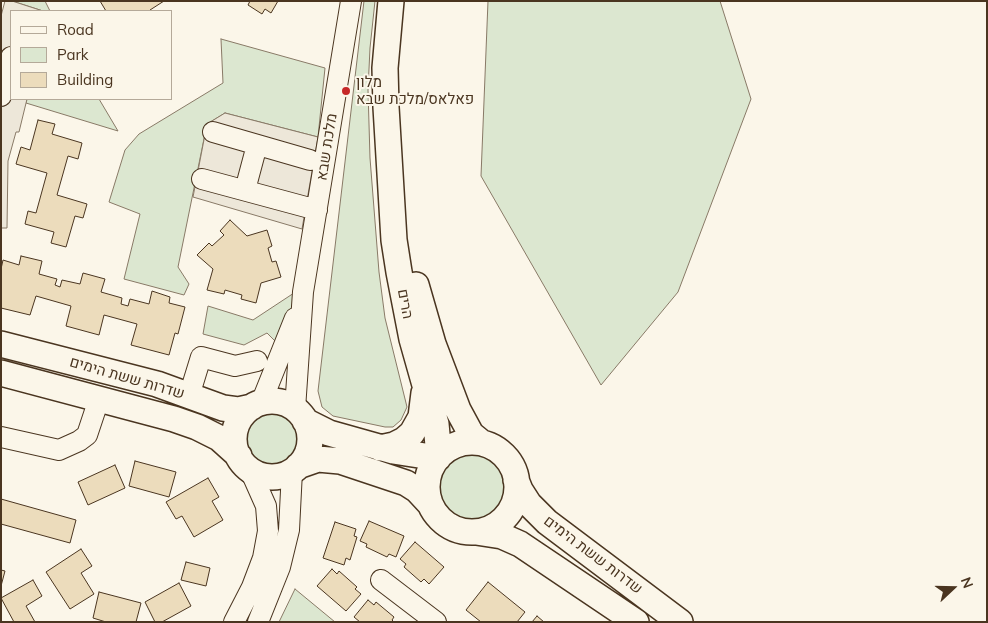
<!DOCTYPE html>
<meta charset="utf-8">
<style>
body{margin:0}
#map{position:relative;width:988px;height:623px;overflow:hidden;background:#fbf6e9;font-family:Mulish,sans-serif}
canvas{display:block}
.frame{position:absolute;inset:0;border:2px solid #4a3520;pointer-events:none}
.legend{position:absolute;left:10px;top:10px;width:162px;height:90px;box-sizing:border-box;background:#fbf6e9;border:1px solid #b4a999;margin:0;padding:6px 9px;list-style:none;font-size:15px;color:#4a3520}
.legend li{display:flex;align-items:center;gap:10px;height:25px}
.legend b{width:25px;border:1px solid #b4a999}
.north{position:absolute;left:928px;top:563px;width:50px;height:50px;-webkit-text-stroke:4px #fbf6e9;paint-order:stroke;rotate:69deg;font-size:14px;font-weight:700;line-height:20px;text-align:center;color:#4a3520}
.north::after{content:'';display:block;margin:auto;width:18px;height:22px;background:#4a3520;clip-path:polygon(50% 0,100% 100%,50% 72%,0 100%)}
</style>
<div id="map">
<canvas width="988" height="623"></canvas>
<div class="frame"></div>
<ul class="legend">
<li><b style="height:6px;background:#fbf6e9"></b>Road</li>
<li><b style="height:14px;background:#dce7d0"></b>Park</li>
<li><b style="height:14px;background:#ecdcbc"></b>Building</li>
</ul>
<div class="north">N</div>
</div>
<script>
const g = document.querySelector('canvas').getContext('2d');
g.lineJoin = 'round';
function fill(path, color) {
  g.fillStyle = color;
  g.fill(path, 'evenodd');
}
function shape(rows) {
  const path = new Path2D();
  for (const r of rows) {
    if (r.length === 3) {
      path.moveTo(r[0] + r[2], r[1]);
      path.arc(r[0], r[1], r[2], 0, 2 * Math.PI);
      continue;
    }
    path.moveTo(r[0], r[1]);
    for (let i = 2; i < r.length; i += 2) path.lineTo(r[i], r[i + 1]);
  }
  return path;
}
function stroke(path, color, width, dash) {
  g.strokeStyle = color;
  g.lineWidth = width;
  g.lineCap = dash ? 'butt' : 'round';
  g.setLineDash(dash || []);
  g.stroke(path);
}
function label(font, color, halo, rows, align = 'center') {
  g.font = font + ' Mulish,Heebo,sans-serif';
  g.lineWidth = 4;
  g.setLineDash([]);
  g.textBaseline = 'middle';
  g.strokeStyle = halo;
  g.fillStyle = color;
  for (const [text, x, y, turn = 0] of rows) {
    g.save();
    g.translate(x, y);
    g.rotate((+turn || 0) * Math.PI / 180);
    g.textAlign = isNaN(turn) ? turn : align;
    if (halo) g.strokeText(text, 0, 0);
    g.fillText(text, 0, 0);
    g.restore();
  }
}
const green = shape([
 [12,1,45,1,50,11,43,11,12,1],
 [364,1,375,1,370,48,368,90,370,158,379,272,385,318,407,407,401,420,393,427,385,427,333,416,322,407,318,391,364,1],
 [488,1,720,1,751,99,678,292,601,385,481,176,488,1],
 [221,39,325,68,318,137,225,113,207,124,178,267,189,284,184,295,124,279,140,214,109,202,125,150,139,134,223,83,221,39],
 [27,99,99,99,118,131,26,103,27,99],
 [294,293,292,312,277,343,267,333,244,345,203,334,208,306,253,320,294,293],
 [272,439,32],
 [472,487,40],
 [295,589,335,622,279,622,295,589]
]);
const parking = shape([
 [5,1,12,1,43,11,11,11,11,99,27,99,19,132,16,132,8,161,7,228,1,228,1,16,5,1],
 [225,113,318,137,302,229,193,197,207,124,225,113]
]);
const building = shape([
 [100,1,164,1,150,10,151,11,105,11,106,11,100,1],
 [250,1,278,1,271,13,265,9,262,14,248,5,250,1],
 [38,120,55,124,52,134,82,143,78,159,68,156,57,195,87,204,83,218,75,216,66,247,51,243,54,232,25,224,28,211,36,213,47,173,16,164,21,147,30,150,38,120],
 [230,220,247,236,267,230,272,246,268,248,272,262,276,261,281,277,261,283,256,303,241,299,242,295,225,290,224,294,207,290,213,269,197,255,209,243,212,246,224,235,220,231,230,220],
 [21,256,42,261,39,274,57,279,55,285,60,287,62,280,80,284,83,273,105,279,101,292,122,298,121,304,128,306,130,299,149,304,152,291,170,297,169,303,185,307,178,334,175,333,169,355,131,345,137,324,104,315,99,335,66,326,71,306,36,296,30,315,1,308,1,269,3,260,19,265,21,256],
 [135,461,176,472,169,497,129,486,135,461],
 [115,465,125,488,88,505,78,482,115,465],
 [208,478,219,497,212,501,223,520,194,537,182,516,176,519,166,502,208,478],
 [1,499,76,520,70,543,1,524,1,499],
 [369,521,404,536,396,557,389,554,387,557,366,547,367,544,360,541,369,521],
 [335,522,356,529,354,536,357,537,350,560,346,558,344,565,323,558,335,522],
 [415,542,444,567,429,584,424,579,421,582,404,567,406,564,400,559,415,542],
 [81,549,92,566,81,573,94,594,70,609,46,572,81,549],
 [186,562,210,568,206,586,181,580,186,562],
 [332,569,337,574,339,571,357,587,355,589,361,594,346,611,317,586,332,569],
 [1,570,5,571,1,586,1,570],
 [33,580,42,596,26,606,35,622,14,622,1,598,33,580],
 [488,582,525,612,517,622,481,622,466,610,488,582],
 [179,583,191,606,162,622,155,622,145,602,179,583],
 [99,592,141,603,136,622,106,622,93,618,99,592],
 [368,600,374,605,376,602,394,617,392,620,394,622,360,622,354,617,368,600],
 [537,616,544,622,532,622,537,616]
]);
const minor = shape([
 [1,96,11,57],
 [213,132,310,160],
 [202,179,317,210],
 [245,190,257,145],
 [189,396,201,357,235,366,257,361],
 [261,403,295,318],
 [295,409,303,292,351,1],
 [1,437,59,450,79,441,87,435,99,399],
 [381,580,436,622],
 [234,622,252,587,263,558,268,531,266,506,250,470],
 [258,622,280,567,289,530,292,471]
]);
const major = shape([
 [391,1,385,68,386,107,394,240,399,272,412,339,436,424,439,456],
 [416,285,433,344,458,410,471,434,482,443],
 [1,344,157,384,223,408,238,410,252,407],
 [1,373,174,419,197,427,219,438,239,456],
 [272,439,38],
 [305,421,329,433,393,451,438,458],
 [472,487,45],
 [380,448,394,445,404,440,412,433,421,417,424,393],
 [298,466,318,459,340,461,406,483,417,490,430,504],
 [516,480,520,490,529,504,547,522,680,622],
 [476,532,502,536,520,544,636,622]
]);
const markers = [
 [346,91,5,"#c62828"]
];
const poiNames = [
 ["מלון",356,82],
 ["פאלאס/מלכת שבא",356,99]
];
const streetNames = [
 ["מלכת שבא",327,147,-81],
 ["הרים",405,304,79],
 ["שדרות ששת הימים",127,378,16],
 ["שדרות ששת הימים",593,555,37]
];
fill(green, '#dce7d0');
stroke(green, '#887966', 1);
fill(parking, '#ede7d9');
stroke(parking, '#887966', 1);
fill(building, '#ecdcbc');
stroke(building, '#4a3520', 1);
stroke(minor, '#4a3520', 22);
stroke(major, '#4a3520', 28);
stroke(minor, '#fbf6e9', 20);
stroke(major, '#fbf6e9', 25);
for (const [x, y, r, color] of markers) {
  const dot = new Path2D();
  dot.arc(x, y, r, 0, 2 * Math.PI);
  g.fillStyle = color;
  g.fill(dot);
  stroke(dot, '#fbf6e9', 2);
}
label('15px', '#4a3520', '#fbf6e9', poiNames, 'left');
label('15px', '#4a3520', '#fbf6e9', streetNames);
</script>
